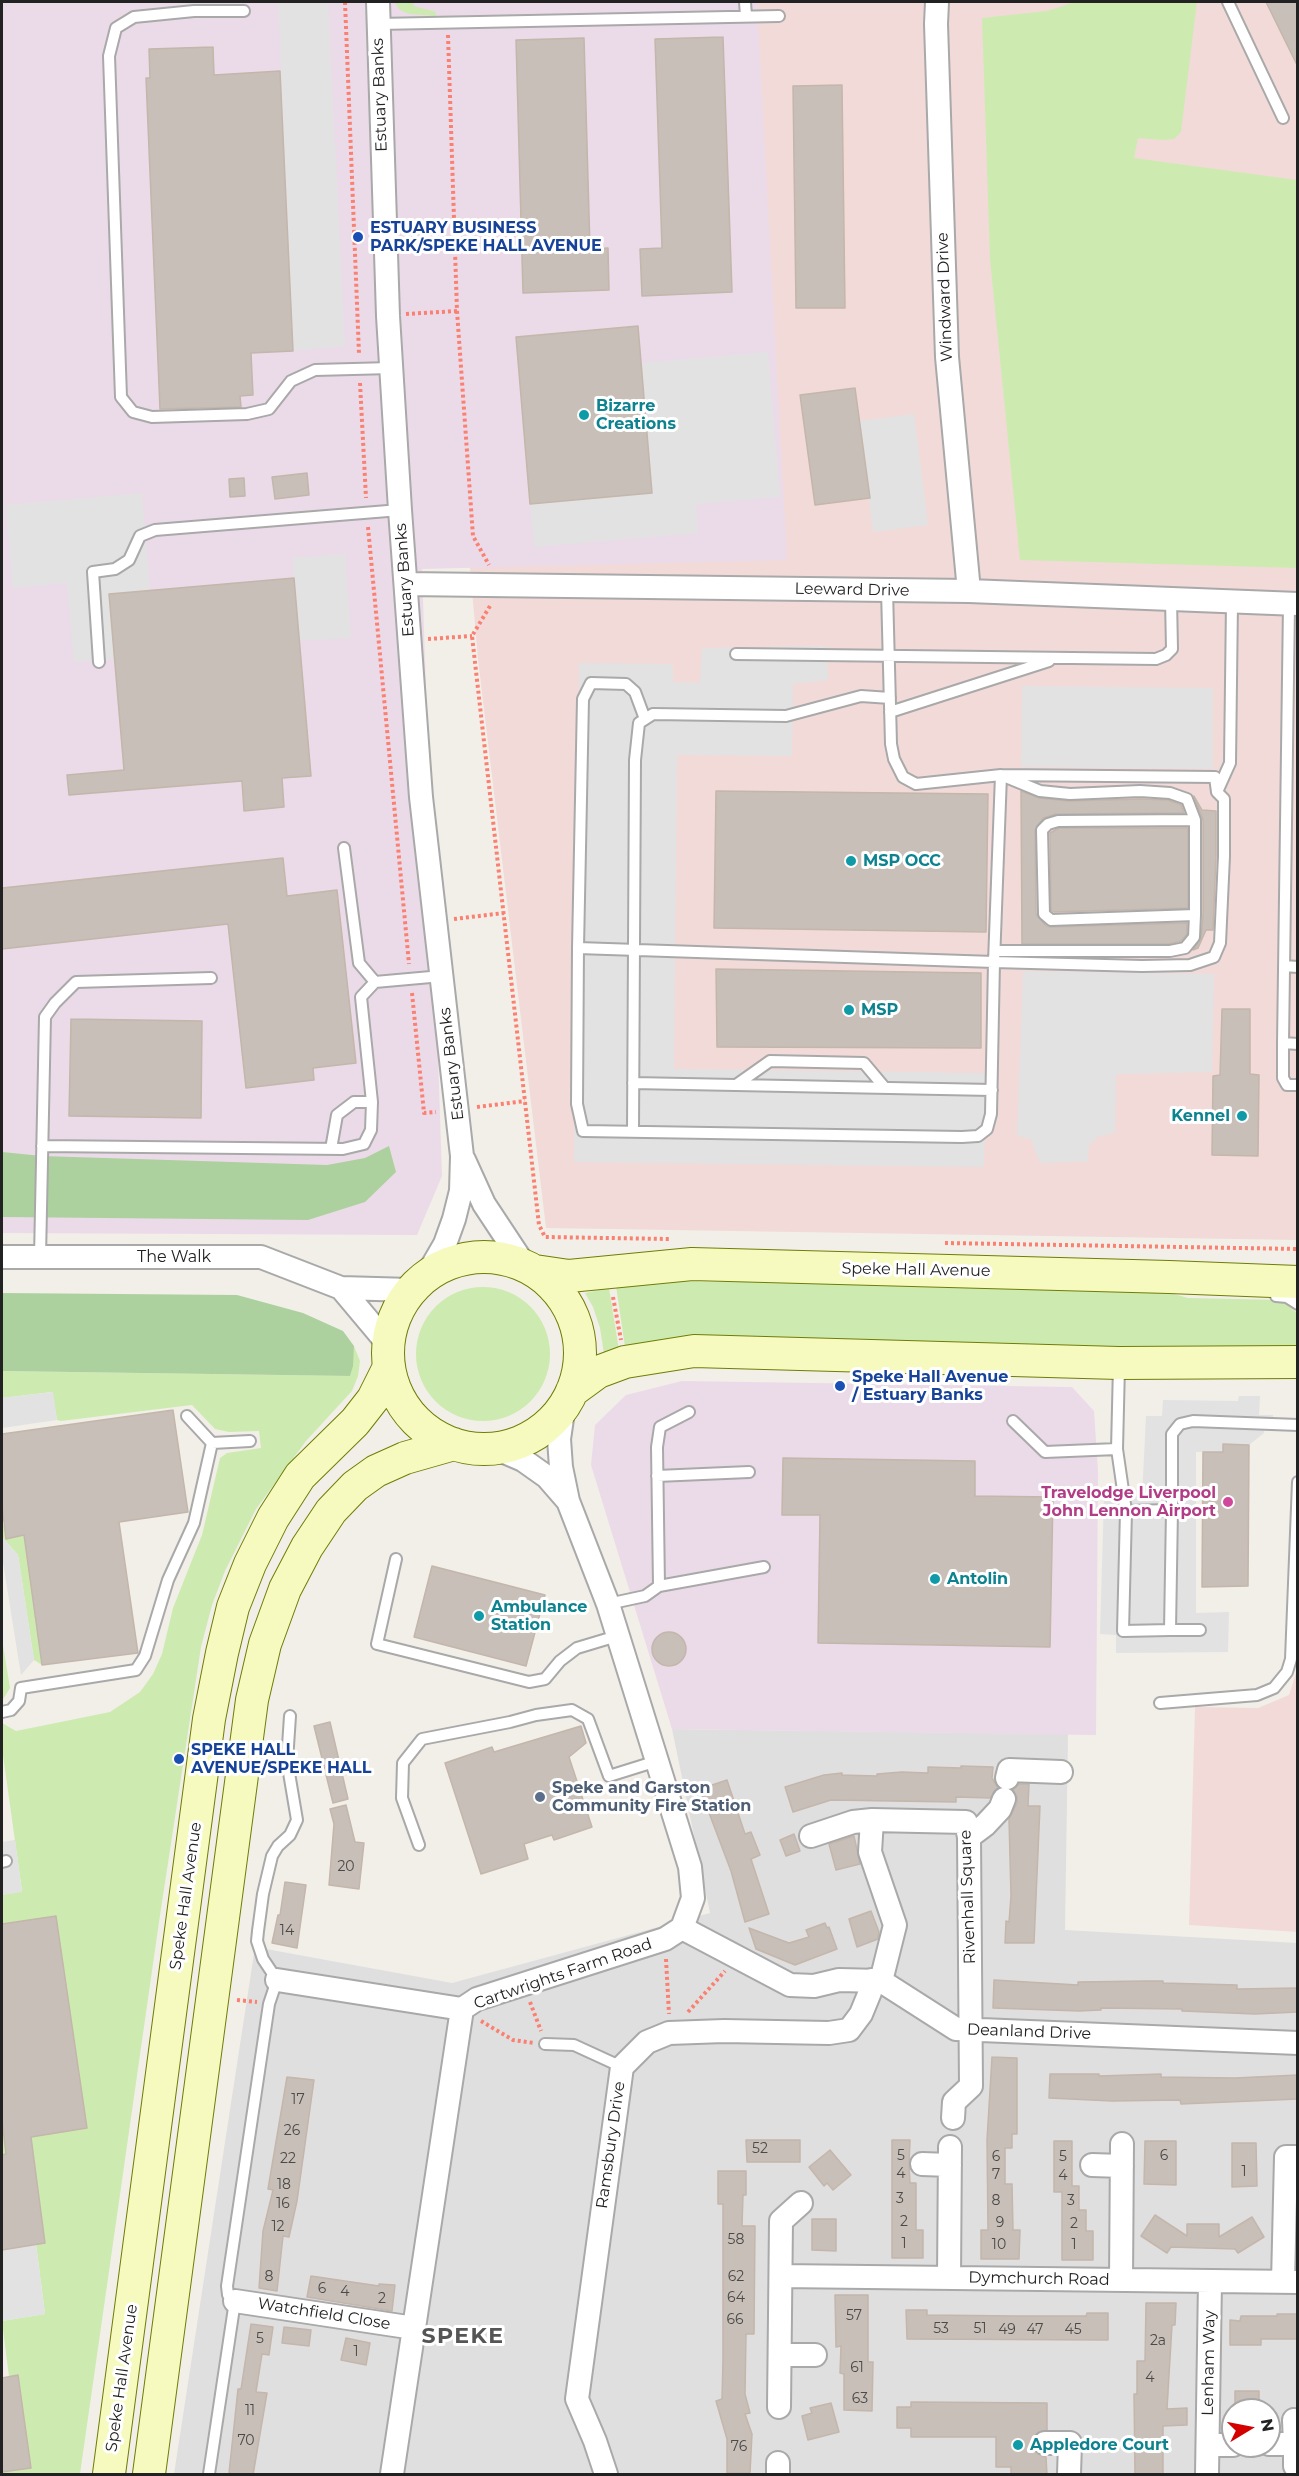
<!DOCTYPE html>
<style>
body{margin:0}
#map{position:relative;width:1299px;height:2476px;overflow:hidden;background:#f2efe9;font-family:Montserrat,sans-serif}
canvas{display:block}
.frame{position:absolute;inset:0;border:3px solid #222;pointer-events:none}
.north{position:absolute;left:1221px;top:2398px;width:60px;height:60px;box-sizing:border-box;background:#fff;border:2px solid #a7a7a7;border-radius:50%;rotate:80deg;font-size:16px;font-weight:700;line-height:24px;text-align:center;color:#222}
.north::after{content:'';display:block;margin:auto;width:21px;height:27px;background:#d40000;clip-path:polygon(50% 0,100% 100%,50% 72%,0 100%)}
</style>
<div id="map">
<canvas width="1299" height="2476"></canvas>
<div class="frame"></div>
<div class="north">N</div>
</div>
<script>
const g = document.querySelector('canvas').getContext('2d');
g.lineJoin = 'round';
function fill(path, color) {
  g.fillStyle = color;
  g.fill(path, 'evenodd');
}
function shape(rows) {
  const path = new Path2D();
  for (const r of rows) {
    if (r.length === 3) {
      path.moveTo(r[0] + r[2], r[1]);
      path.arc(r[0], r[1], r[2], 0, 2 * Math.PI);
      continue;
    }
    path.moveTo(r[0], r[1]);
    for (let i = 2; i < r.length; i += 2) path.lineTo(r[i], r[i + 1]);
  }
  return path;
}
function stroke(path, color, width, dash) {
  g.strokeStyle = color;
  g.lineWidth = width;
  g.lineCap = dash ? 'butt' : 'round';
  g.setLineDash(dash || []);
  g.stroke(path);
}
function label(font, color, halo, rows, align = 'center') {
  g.font = font + ' Montserrat,sans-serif';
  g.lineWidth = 6;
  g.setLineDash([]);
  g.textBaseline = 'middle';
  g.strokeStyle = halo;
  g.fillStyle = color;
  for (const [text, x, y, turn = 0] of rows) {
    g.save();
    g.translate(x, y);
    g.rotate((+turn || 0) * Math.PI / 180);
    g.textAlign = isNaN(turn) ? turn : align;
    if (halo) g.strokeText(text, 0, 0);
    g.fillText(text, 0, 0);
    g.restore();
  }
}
const residential = shape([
 [672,1729,1068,1734,1065,1930,1297,1943,1297,2474,174,2474,255,1947,452,1983,710,1913],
 [1233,2410,1269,2410,1269,2446,1233,2446]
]);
const commercial = shape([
 [449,2,1297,2,1297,1240,546,1228,478,659,446,293],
 [1297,1670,1297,1932,1189,1925,1195,1707,1258,1708,1289,1695]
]);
const industrial = shape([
 [2,2,757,2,787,560,422,569,442,1176,417,1235,2,1233],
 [682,1381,1072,1387,1094,1411,1098,1471,1096,1735,672,1729,591,1465,595,1425,626,1395]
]);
const grass = shape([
 [394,2,413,2,414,6,436,12,436,16,409,14,400,10],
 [1075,2,1197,2,1181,132,1174,139,1163,140,1138,138,1134,158,1297,180,1297,568,1020,560,990,259,982,18,1047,11],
 [665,1281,1149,1287,1188,1298,1282,1300,1297,1313,1297,1349,625,1347,616,1286],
 [483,1354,67],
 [609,1288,619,1350,604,1354,600,1328,593,1307,585,1293],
 [354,1346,360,1361,358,1376,352,1391,306,1441,256,1509,225,1571,212,1605,201,1647,159,1922,80,2474,2,2474,2,2472,31,2467,18,2376,9,2377,2,2321,45,2314,36,2244,45,2243,33,2151,2,2155,2,2135,4,2134,5,2140,87,2128,56,1916,2,1924,2,1895,22,1891,2,1748,2,1723,16,1731,110,1712,140,1692,153,1674,162,1654,173,1608,202,1535,220,1458,227,1453,261,1448,259,1431,229,1432,215,1429,192,1405,61,1421,57,1420,52,1392,2,1398,2,1371,350,1376],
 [2,1525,4,1525,7,1538,24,1535,42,1665,34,1660,18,1555,2,1537],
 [2,1645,3,1645,10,1688,2,1701]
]);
const forest = shape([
 [389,1146,396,1172,365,1202,308,1220,2,1217,2,1152,42,1156,327,1165,365,1158],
 [2,1293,237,1295,303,1313,343,1331,354,1346,353,1366,350,1376,2,1371]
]);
const parking = shape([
 [278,2,328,2,345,346,293,351],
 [768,352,780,497,696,504,698,533,534,547,530,504,652,493,641,363],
 [914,414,928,525,873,532,859,421],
 [142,493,150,590,109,594,115,659,74,662,67,583,13,588,6,505],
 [345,554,351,638,298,641,292,558],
 [827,646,828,680,793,684,792,756,677,755,674,1069,985,1073,984,1167,574,1162,579,663,673,664,673,682,700,683,702,648],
 [1022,686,1213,688,1213,769,1021,767],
 [1023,971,1214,974,1212,1072,1116,1074,1115,1133,1099,1136,1089,1145,1088,1161,1040,1163,1031,1139,1017,1136],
 [53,1392,57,1420,2,1428,2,1398],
 [1239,1396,1260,1396,1259,1415,1273,1415,1273,1424,1264,1425,1264,1433,1249,1445,1223,1444,1223,1452,1196,1452,1196,1613,1229,1612,1228,1652,1116,1653,1116,1635,1100,1634,1104,1496,1142,1497,1146,1416,1162,1416,1163,1400,1238,1401],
 [2,1537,18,1555,34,1660,21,1675,2,1556],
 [15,1840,22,1892,2,1895,2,1842],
 [36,2244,45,2314,2,2321,2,2250]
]);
const building = shape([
 [1266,2,1298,2,1298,67,1266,2],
 [723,37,732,292,642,296,640,249,662,248,655,39,723,37],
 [584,38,590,249,608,248,609,290,523,293,516,40,584,38],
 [213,47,214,75,280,71,293,351,251,353,253,395,240,396,241,407,160,409,146,78,150,78,149,49,213,47],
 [842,85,845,308,796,308,793,86,842,85],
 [638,326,652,493,530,504,516,337,638,326],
 [855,388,870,498,815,505,800,395,855,388],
 [307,473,309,495,275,499,272,477,307,473],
 [244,478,245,496,230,497,229,479,244,478],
 [294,578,311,776,282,778,284,807,244,811,242,781,69,795,67,775,124,770,109,594,294,578],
 [716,791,988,794,986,932,714,928,716,791],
 [1021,791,1039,798,1069,801,1140,799,1168,800,1181,805,1184,813,1056,814,1043,818,1035,830,1036,914,1046,926,1051,927,1187,923,1187,934,1181,941,1169,944,1022,944,1021,791],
 [1194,796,1202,810,1216,811,1216,856,1213,930,1206,930,1198,948,1193,950,1201,938,1203,915,1203,820,1194,796],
 [1059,828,1188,828,1188,908,1054,912,1051,910,1050,833,1059,828],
 [283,858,287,896,337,890,356,1063,313,1068,314,1080,246,1088,228,924,2,949,2,888,283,858],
 [716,969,981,973,981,1048,717,1047,716,969],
 [1222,1009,1250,1009,1250,1074,1259,1075,1258,1156,1212,1155,1213,1076,1220,1075,1222,1009],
 [71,1019,202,1021,201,1118,69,1116,71,1019],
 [173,1410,188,1512,119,1522,138,1653,42,1665,24,1535,6,1539,2,1505,2,1434,173,1410],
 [1223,1444,1249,1445,1248,1586,1202,1587,1203,1452,1223,1452,1223,1444],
 [783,1458,975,1461,975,1496,1053,1497,1050,1647,818,1643,820,1515,782,1515,783,1458],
 [432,1566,545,1595,526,1666,414,1637,432,1566],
 [669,1649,17],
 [330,1722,348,1799,333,1803,314,1726,330,1722],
 [581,1726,586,1743,569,1757,592,1827,554,1840,552,1835,524,1844,528,1859,481,1874,445,1763,492,1747,494,1752,581,1726],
 [961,1766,993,1767,992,1778,998,1788,990,1798,956,1797,956,1802,831,1800,793,1812,785,1787,824,1775,842,1773,842,1775,877,1776,877,1774,902,1772,928,1773,928,1767,961,1768,961,1766],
 [727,1780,745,1834,751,1832,760,1855,751,1859,769,1914,745,1922,731,1871,700,1789,727,1780],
 [1019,1784,1029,1784,1028,1806,1040,1806,1034,1943,1005,1943,1006,1921,1009,1922,1011,1896,1009,1819,1017,1803,1017,1797,1013,1790,1019,1784],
 [346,1805,355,1842,364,1843,359,1889,329,1885,334,1824,330,1809,346,1805],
 [794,1834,800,1851,786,1856,780,1840,794,1834],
 [854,1836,860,1864,836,1870,829,1844,854,1836],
 [285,1882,306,1885,297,1948,272,1943,278,1915,280,1915,285,1882],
 [871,1911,879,1932,878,1939,857,1947,849,1919,871,1911],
 [56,1916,87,2128,31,2137,45,2243,2,2250,2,2155,6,2154,2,2120,2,1924,56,1916],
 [825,1923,827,1928,829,1927,837,1949,795,1965,756,1949,749,1928,789,1943,809,1937,806,1930,825,1923],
 [994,1980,1078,1985,1078,1982,1145,1981,1163,1981,1163,1983,1237,1985,1237,1989,1298,1988,1298,2012,1255,2014,1182,2011,1182,2009,1101,2008,1101,2010,1079,2011,993,2008,994,1980],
 [992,2057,1017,2058,1017,2134,1012,2134,1012,2148,1005,2148,1005,2184,1012,2184,1013,2230,1020,2230,1019,2259,981,2259,981,2230,988,2230,987,2140,992,2057],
 [1050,2074,1099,2074,1099,2076,1161,2074,1161,2077,1235,2078,1298,2075,1298,2099,1181,2104,1180,2100,1112,2101,1049,2098,1050,2074],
 [287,2077,314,2080,297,2201,289,2237,283,2236,277,2291,259,2288,263,2231,273,2190,268,2189,287,2077],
 [746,2140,800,2140,800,2162,747,2162,746,2140],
 [892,2140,910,2140,909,2164,910,2183,916,2183,916,2230,923,2230,923,2258,892,2258,892,2140],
 [1054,2141,1072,2141,1072,2186,1079,2186,1079,2210,1086,2210,1086,2231,1093,2231,1093,2260,1062,2260,1062,2192,1054,2192,1054,2141],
 [1145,2141,1176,2141,1176,2185,1144,2184,1145,2141],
 [1232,2143,1256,2143,1257,2186,1232,2187,1232,2143],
 [830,2150,851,2175,833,2190,827,2183,824,2186,809,2167,830,2150],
 [718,2171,746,2171,746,2195,743,2195,742,2226,755,2226,754,2334,746,2334,745,2394,750,2413,745,2414,752,2434,750,2473,727,2473,727,2439,716,2401,722,2399,723,2359,723,2204,718,2204,718,2171],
 [1155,2215,1187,2236,1187,2224,1219,2224,1219,2237,1252,2217,1264,2237,1238,2253,1235,2249,1171,2247,1167,2253,1141,2236,1155,2215],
 [812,2219,836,2219,836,2251,812,2250,812,2219],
 [311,2276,379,2286,379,2284,395,2285,392,2311,307,2297,311,2276],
 [835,2295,868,2295,868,2362,873,2362,872,2411,844,2410,844,2374,840,2373,841,2346,836,2347,835,2295],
 [1146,2303,1176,2303,1175,2325,1172,2325,1167,2409,1187,2408,1187,2425,1163,2426,1163,2475,1135,2475,1134,2394,1137,2394,1137,2361,1145,2361,1146,2303],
 [906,2310,927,2310,927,2315,1016,2316,1086,2316,1087,2313,1108,2313,1108,2340,907,2339,906,2310],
 [1277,2314,1298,2314,1298,2339,1261,2339,1261,2345,1230,2345,1230,2320,1240,2321,1241,2316,1277,2316,1277,2314],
 [251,2324,273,2327,269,2355,262,2354,256,2392,267,2393,253,2475,239,2475,229,2473,238,2389,241,2389,251,2324],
 [284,2327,311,2330,309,2346,282,2343,284,2327],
 [346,2338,370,2343,366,2365,341,2360,346,2338],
 [18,2375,31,2468,2,2472,2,2378,18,2375],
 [1235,2391,1259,2391,1259,2410,1235,2410,1235,2391],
 [911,2402,1047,2403,1047,2430,1038,2432,1032,2442,1033,2449,1038,2454,1046,2457,1047,2475,1011,2475,1011,2467,996,2467,996,2437,911,2437,911,2428,897,2428,897,2407,911,2407,911,2402],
 [831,2403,839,2432,808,2440,802,2416,812,2413,810,2408,831,2403]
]);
const path = shape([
 [345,2,359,354],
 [448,35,457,311,473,536,489,565],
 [406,314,457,311],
 [360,383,366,498],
 [368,527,409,964],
 [490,606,472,636,539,1225,545,1237,670,1239],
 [428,639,472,636],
 [454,919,504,913],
 [412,993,424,1113,436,1112],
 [477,1107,525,1101],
 [945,1243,1298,1249],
 [613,1297,621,1340],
 [666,1959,669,2014],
 [237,2000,257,2002],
 [530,2002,541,2031],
 [688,2012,725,1971],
 [481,2021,513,2040,534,2043]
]);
const lane = shape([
 [745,2,746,16],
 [1228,2,1283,118],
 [244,11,194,11,134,17,116,28,109,56,121,397,133,412,152,417,247,414,269,409,291,381,315,370,391,368],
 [378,24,779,16],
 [887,590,891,744,894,759,903,777,916,784,1001,775,1040,791,1070,794,1140,791,1170,793,1187,799,1195,820,1195,915,1051,920,1044,914,1042,830,1048,824,1058,821,1195,820],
 [1289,604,1283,1043,1298,1044],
 [736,654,1156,659,1166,655,1172,649,1171,599],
 [99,662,93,572,115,569,129,560,140,536,155,530,400,510],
 [890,712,1049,661],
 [1001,775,1215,777,1217,792,1224,799,1224,856,1220,943,1214,957,1190,965,1142,966,994,962,578,948,577,1104,583,1131,962,1137,978,1136,987,1129,991,1114,994,962,1001,775],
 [1217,792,1230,763,1232,602],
 [344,848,359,963,375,982],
 [578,948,583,699,591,683,626,684,635,692,645,719],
 [995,951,1170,951,1185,948,1194,937,1195,915],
 [1284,966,1298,967],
 [1283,1043,1283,1078,1287,1085,1298,1085],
 [633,1083,992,1090],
 [736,1085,770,1061,864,1063,885,1088],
 [633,1131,635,760,639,723,653,714,786,716,861,696,890,698],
 [42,1146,343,1149,364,1144,371,1130,372,1102,361,997,375,982,442,976],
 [331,1149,337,1115,354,1102,372,1102],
 [40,1257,45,1017,55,1003,76,982,211,978],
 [1276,1296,1287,1297,1298,1304],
 [1119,1366,1117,1449,1126,1511],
 [689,1412,660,1427,657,1447,659,1586,764,1567],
 [1013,1421,1045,1452,1117,1449],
 [212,1443,250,1441],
 [657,1476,749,1472],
 [1172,1510,1126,1511,1123,1631,1170,1630,1172,1510,1172,1434,1180,1424,1193,1421,1298,1425],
 [396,1559,377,1644,529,1682,545,1679,560,1661,577,1648,617,1636],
 [608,1604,645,1596,659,1586],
 [1170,1630,1200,1630],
 [1160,1703,1257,1695,1274,1688,1287,1672,1291,1659,1298,1482],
 [2,1712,11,1710,19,1701,21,1688,136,1670,145,1656,168,1580,194,1523,212,1443,187,1416],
 [419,1845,402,1798,403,1763,422,1739,510,1722,536,1715,572,1710,588,1719,609,1776,657,1761],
 [2,1862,6,1861],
 [545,2044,574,2045,622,2067],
 [209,2474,235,2301,228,2295,227,2286,269,2004,277,1980,263,1959,257,1941,258,1931,263,1894,272,1856,278,1846,290,1835,297,1820,287,1761,290,1716]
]);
const street = shape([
 [378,2,388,316,400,510,421,797,462,1156,461,1191,454,1219,445,1244,427,1275],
 [937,2,936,24,947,357,969,591],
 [406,584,969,591,1298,604],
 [464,1160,484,1204,525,1266],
 [2,1257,261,1257,341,1288,411,1290],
 [341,1288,388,1344],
 [495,1448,523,1460,547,1477,567,1500],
 [1007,1778,1009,1770,1061,1772],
 [811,1836,853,1822,872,1820],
 [969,1837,985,1825,1000,1809,1004,1799],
 [682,1928,790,1985,814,1986,839,1980,881,1981,956,2029,1298,2043],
 [277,1980,462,2009],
 [881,1981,895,1925,870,1852,872,1820,966,1822,969,1837,971,2086,954,2102,953,2118],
 [922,2164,950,2165],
 [1092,2165,1122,2166],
 [781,2276,1298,2282],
 [949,2278,950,2147],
 [1121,2280,1122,2144],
 [1283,2282,1286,2157,1298,2157],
 [235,2301,414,2328],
 [780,2355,815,2355],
 [779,2407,781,2221,801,2203],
 [1045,2443,1070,2443,1069,2474],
 [1269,2444,1295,2444,1294,2420],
 [1295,2444,1295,2466],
 [1208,2445,1233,2445],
 [778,2463,778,2474],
 [392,2474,462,2009,477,1999,665,1939,682,1928,693,1898,690,1867,608,1604,568,1501,561,1467,559,1439,564,1405],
 [606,2474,595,2441,577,2399,622,2067,647,2042,669,2033,724,2031,829,2033,849,2030,861,2014,870,1992,871,1980],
 [1207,2474,1210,2281]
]);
const secondary = shape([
 [484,1353,96],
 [535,1271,569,1276,692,1264,1169,1277,1298,1282],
 [572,1391,598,1372,625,1362,694,1351,1119,1363,1298,1362],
 [109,2474,209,1719,222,1653,233,1607,250,1564,273,1518,300,1476,355,1422,373,1399,389,1367],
 [149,2474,252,1700,265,1644,285,1589,307,1547,331,1511,355,1486,376,1471,405,1458,454,1444]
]);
const markers = [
 [358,237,6,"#1a4fb4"],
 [584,415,6,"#0f9aa8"],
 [851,861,6,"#0f9aa8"],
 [849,1010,6,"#0f9aa8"],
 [1242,1116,6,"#0f9aa8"],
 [840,1386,6,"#1a4fb4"],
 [1228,1502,6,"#d1479c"],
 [935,1579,6,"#0f9aa8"],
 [479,1616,6,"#0f9aa8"],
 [179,1759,6,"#1a4fb4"],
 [540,1797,6,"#5c6f8a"],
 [1018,2445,6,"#0f9aa8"]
];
const numberNames = [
 ["20",346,1867],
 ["14",287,1931],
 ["17",298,2100],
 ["26",292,2131],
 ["52",760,2149],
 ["5",901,2156],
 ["6",1164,2156],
 ["6",996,2157],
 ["5",1063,2157],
 ["22",288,2159],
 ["1",1244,2172],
 ["4",901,2174],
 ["7",996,2175],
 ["4",1063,2176],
 ["18",284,2185],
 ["3",900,2199],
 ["8",996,2201],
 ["3",1071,2201],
 ["16",283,2204],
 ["2",904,2222],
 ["9",1000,2223],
 ["2",1074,2224],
 ["12",278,2227],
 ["58",736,2240],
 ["1",904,2244],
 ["10",999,2245],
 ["1",1074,2245],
 ["8",269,2277],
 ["62",736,2277],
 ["6",322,2289],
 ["4",345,2292],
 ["64",736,2298],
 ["2",382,2299],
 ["57",854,2316],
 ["66",735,2320],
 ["53",941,2329],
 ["51",980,2329],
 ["49",1007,2330],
 ["47",1035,2330],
 ["45",1073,2330],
 ["5",260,2339],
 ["2a",1158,2341],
 ["1",356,2352],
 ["61",857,2368],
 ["4",1150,2378],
 ["63",860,2399],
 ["11",250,2411],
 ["70",246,2441],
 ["76",739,2447]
];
const streetNames = [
 ["Estuary Banks",380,95,-92],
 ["Windward Drive",945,297,-92],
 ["Estuary Banks",405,580,-94],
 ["Leeward Drive",852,590,1],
 ["Estuary Banks",452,1064,-97],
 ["The Walk",174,1257],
 ["Speke Hall Avenue",916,1270,1],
 ["Speke Hall Avenue",186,1896,-82],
 ["Rivenhall Square",968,1897,-92],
 ["Cartwrights Farm Road",563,1974,-19],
 ["Deanland Drive",1029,2032,2],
 ["Ramsbury Drive",611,2145,-82],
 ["Dymchurch Road",1039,2279,1],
 ["Watchfield Close",324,2314,9],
 ["Lenham Way",1209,2363,-89],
 ["Speke Hall Avenue",122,2378,-82]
];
const transitNames = [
 ["ESTUARY BUSINESS",370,228],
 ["PARK/SPEKE HALL AVENUE",370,246],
 ["Speke Hall Avenue",852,1377],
 ["/ Estuary Banks",852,1395],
 ["SPEKE HALL",191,1750],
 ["AVENUE/SPEKE HALL",191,1768]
];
const cultureNames = [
 ["Bizarre",596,406],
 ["Creations",596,424],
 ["MSP OCC",863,861],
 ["MSP",861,1010],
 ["Kennel",1230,1116,"right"],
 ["Antolin",947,1579],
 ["Ambulance",491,1607],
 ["Station",491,1625],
 ["Appledore Court",1030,2445]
];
const hotelNames = [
 ["Travelodge Liverpool",1216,1493],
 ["John Lennon Airport",1216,1511]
];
const serviceNames = [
 ["Speke and Garston",552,1788],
 ["Community Fire Station",552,1806]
];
const districtNames = [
 ["SPEKE",463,2337]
];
fill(residential, '#e0dfdf');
fill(commercial, '#f2dad9');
fill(industrial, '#ebdbe8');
fill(grass, '#cdebb0');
fill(forest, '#add19e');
fill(parking, '#e2e2e2');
fill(building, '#c7bfb8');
stroke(building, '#c4b6ab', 1.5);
stroke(lane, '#a9a9a9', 14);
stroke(street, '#a9a9a9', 26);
stroke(secondary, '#707d05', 34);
stroke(path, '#fa8072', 4, [3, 3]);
stroke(lane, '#fff', 10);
stroke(street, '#fff', 22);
stroke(secondary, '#f7fabf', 32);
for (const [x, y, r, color] of markers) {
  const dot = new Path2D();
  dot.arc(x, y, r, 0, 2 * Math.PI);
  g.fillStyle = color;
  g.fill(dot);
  stroke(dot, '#fff', 2);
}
label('14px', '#4b4948', null, numberNames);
label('16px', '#222', '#fff', streetNames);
label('bold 16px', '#164399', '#fff', transitNames, 'left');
label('bold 16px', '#0d838f', '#fff', cultureNames, 'left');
label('bold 16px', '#b23c85', '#fff', hotelNames, 'right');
label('bold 16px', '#4e5e75', '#fff', serviceNames, 'left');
g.letterSpacing = '1.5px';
label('bold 22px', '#555', '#fff', districtNames);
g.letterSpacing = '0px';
</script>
